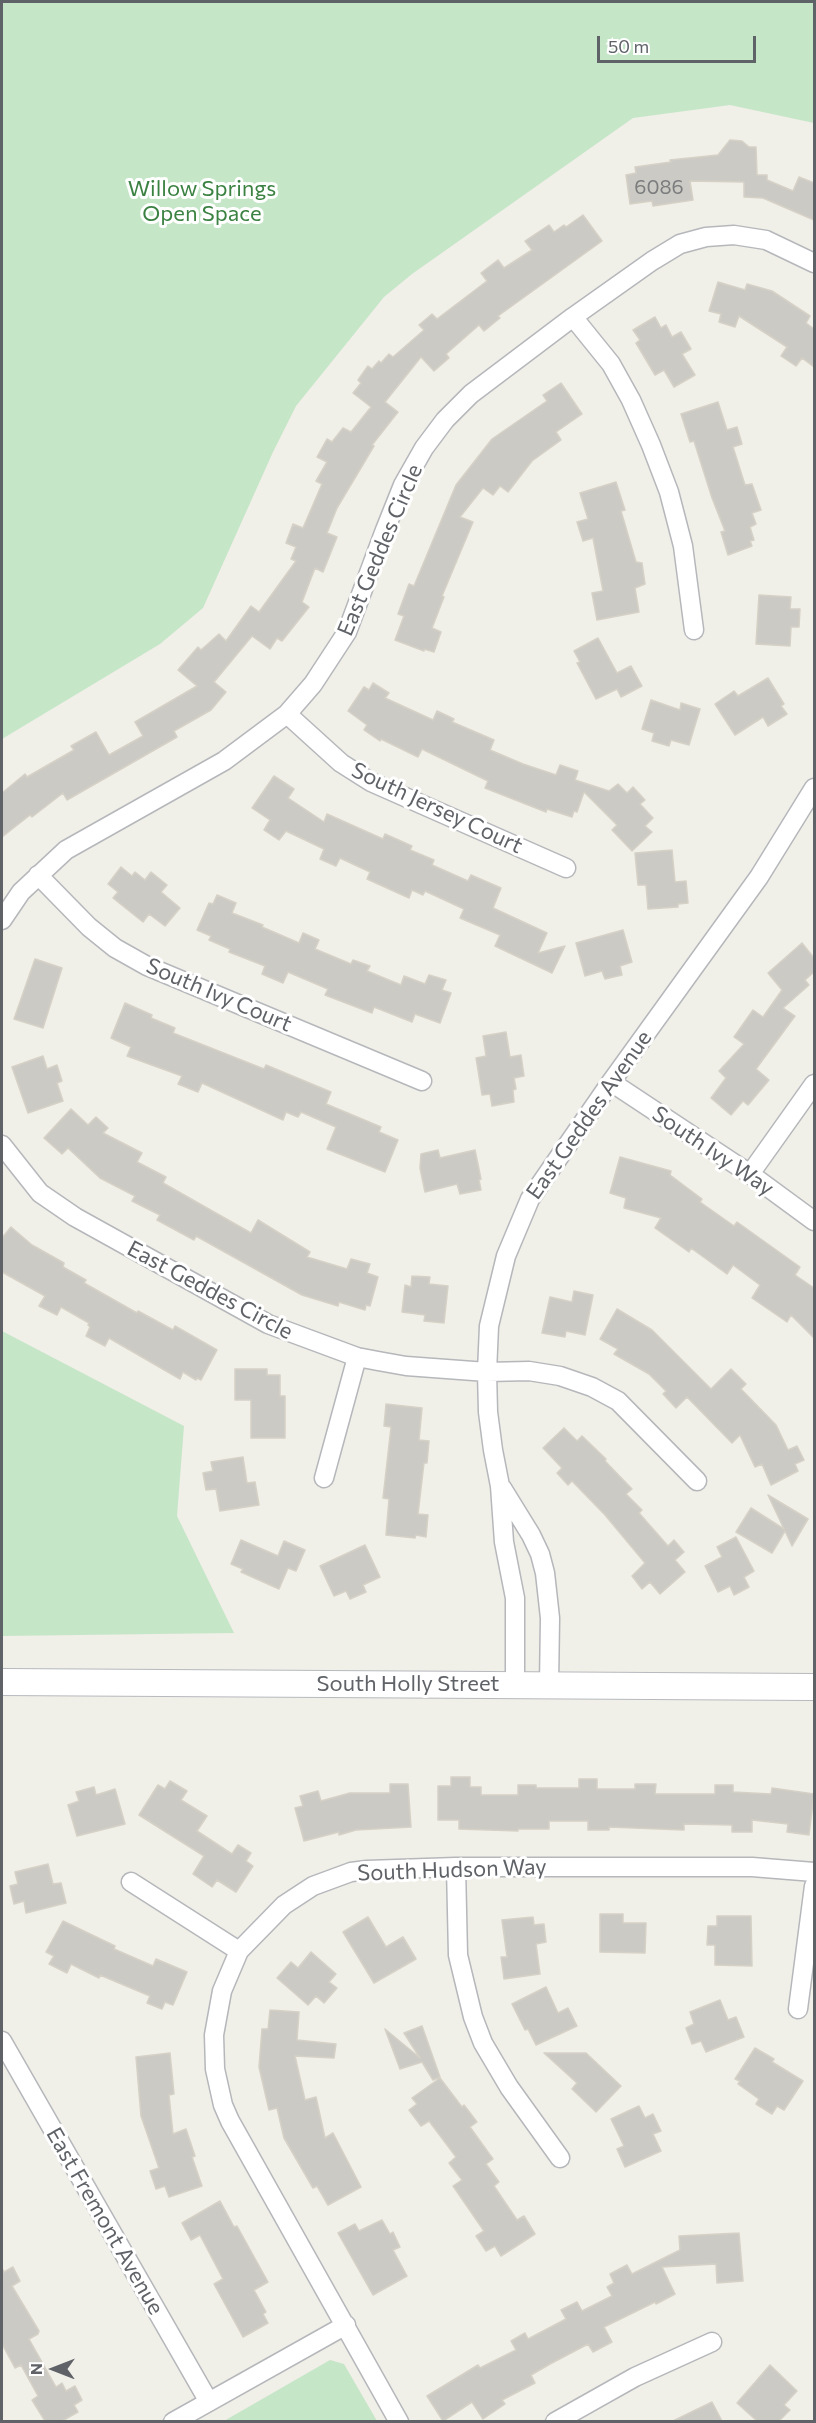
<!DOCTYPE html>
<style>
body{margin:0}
#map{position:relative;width:816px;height:2423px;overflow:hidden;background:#f0efe8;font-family:Commissioner,sans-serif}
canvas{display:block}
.frame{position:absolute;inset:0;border:3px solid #5f6267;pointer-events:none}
.north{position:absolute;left:24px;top:2339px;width:60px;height:60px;-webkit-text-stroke:4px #fff;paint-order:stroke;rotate:270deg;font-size:16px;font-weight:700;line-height:24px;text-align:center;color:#5f6267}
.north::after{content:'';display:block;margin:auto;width:21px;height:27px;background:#5f6267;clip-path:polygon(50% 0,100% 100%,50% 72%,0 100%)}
.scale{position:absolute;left:597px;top:36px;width:159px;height:27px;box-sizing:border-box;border:3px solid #5f6267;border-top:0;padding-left:8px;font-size:18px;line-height:21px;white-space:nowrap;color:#5f6267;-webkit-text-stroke:4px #fff;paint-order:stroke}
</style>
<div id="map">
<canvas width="816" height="2423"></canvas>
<div class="frame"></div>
<div class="north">N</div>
<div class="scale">50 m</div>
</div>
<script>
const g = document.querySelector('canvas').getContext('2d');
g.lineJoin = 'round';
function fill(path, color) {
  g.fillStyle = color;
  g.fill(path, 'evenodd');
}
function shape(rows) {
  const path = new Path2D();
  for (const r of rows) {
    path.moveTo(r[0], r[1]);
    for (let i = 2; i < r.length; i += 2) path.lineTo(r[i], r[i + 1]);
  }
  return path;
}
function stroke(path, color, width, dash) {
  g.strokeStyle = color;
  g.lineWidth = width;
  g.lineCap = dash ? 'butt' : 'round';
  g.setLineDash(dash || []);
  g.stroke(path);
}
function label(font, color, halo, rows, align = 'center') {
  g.font = font + ' Commissioner,sans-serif';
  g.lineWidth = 6;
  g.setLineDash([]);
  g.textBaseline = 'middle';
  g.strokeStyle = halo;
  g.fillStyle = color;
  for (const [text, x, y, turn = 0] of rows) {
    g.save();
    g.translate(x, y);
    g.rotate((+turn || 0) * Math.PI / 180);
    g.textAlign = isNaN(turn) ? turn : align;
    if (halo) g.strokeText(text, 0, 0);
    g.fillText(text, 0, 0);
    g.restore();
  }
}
const green = shape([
 [2,2,814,2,814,123,730,105,633,118,412,274,384,297,296,406,273,452,203,608,160,644,2,739],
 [2,1331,184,1426,177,1516,234,1633,2,1636],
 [330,2360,344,2364,377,2421,224,2421]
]);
const building = shape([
 [730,140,742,141,749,147,756,147,757,175,767,175,767,180,793,191,799,177,814,183,814,220,763,198,744,197,744,182,690,181,693,200,653,206,652,201,630,204,626,175,636,173,635,167,671,162,670,160,718,155,730,140],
 [583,215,602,241,498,316,500,318,484,331,479,325,446,354,449,358,434,371,421,357,385,402,398,412,372,445,374,446,337,508,327,533,337,537,323,572,315,568,302,602,309,607,282,641,277,638,270,649,252,636,214,682,226,692,211,710,174,731,177,737,67,800,63,793,32,817,30,815,2,837,2,793,25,774,27,777,74,750,71,746,96,732,109,755,143,736,135,722,197,686,178,670,198,647,201,650,219,634,226,641,251,606,259,612,296,561,291,559,296,547,286,543,293,524,303,528,322,484,316,481,327,462,317,457,327,439,332,442,343,428,351,432,371,407,353,393,361,383,358,380,368,366,372,369,379,361,381,363,389,354,393,357,424,330,419,325,432,314,437,319,487,281,481,273,498,260,504,268,532,250,525,241,549,225,554,232,564,225,566,227,583,215],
 [718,282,745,290,747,284,772,291,810,316,806,323,814,329,814,367,802,358,796,366,781,356,787,347,739,316,735,327,719,322,721,314,709,311,718,282],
 [655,317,661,328,666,325,672,337,681,332,691,349,682,354,695,375,674,387,664,370,655,375,636,343,640,340,633,330,655,317],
 [561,383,582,414,556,432,561,440,532,461,508,492,500,486,493,495,483,488,460,517,473,522,442,596,444,597,432,628,441,632,434,652,424,649,424,651,395,640,404,616,398,614,409,584,414,586,456,485,492,439,547,401,543,395,561,383],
 [718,402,727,430,737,427,742,444,733,447,745,485,752,484,761,510,752,513,756,524,750,527,754,540,750,541,752,546,728,555,721,532,725,531,712,498,694,441,690,442,681,414,718,402],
 [616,482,625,510,621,511,636,562,642,563,645,584,635,588,639,612,597,620,592,593,603,591,593,538,583,541,577,522,588,519,580,493,616,482],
 [759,595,791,597,790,609,800,609,799,627,791,627,790,646,756,644,759,595],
 [598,638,617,673,631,666,642,686,621,697,617,689,596,699,577,663,580,662,574,651,598,638],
 [768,678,784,704,781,706,787,714,768,726,763,717,735,735,715,704,734,691,738,696,768,678],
 [373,683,389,693,385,698,433,720,437,711,454,719,452,722,494,740,490,750,523,764,556,775,560,765,578,771,575,780,609,791,618,784,627,793,633,787,645,800,640,804,653,818,645,826,652,832,632,851,612,830,617,825,584,792,577,812,574,811,572,817,547,809,546,812,485,788,488,781,422,749,418,757,381,739,380,741,364,730,367,725,348,711,364,687,369,690,373,683],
 [651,700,680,710,681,703,700,709,689,745,671,740,669,746,652,741,654,733,642,729,651,700],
 [274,776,294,789,288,798,324,822,327,814,383,839,385,834,412,846,410,850,434,860,432,865,468,881,471,875,501,888,493,908,547,933,538,953,565,946,552,973,495,946,500,935,460,918,464,909,425,891,423,895,412,890,409,898,367,879,370,872,340,858,336,866,320,859,324,849,286,831,279,840,264,830,270,820,252,808,274,776],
 [672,850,675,882,686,881,688,903,678,904,678,907,648,909,646,885,638,885,635,853,672,850],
 [121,867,132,876,135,872,145,880,151,872,167,885,161,892,180,908,165,926,149,914,143,922,113,898,118,892,108,884,121,867],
 [217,895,236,903,232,913,263,925,262,927,299,943,303,933,319,940,315,949,351,964,353,960,370,966,367,971,401,985,404,976,425,984,429,975,446,980,442,990,451,993,440,1023,415,1014,412,1022,374,1007,372,1013,325,995,328,989,288,972,283,983,262,974,265,966,229,952,230,949,209,940,211,936,197,930,209,903,213,904,217,895],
 [623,930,632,962,620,966,622,975,605,979,602,971,585,976,576,943,623,930],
 [802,943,814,958,814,972,805,980,809,985,783,1008,795,1016,756,1069,769,1080,748,1105,743,1101,731,1115,711,1098,726,1078,719,1071,744,1044,734,1037,753,1010,763,1017,782,990,768,973,802,943],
 [35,959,62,968,43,1028,14,1019,35,959],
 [125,1003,152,1015,151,1018,175,1028,173,1033,264,1069,266,1065,331,1092,326,1104,381,1127,379,1132,398,1140,385,1172,327,1149,336,1127,301,1112,298,1117,286,1112,283,1120,202,1083,198,1092,178,1084,182,1076,127,1056,131,1047,111,1038,125,1003],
 [506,1032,510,1057,521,1055,524,1076,514,1078,516,1089,513,1090,514,1102,492,1106,490,1094,482,1095,476,1058,486,1056,483,1036,506,1032],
 [43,1056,47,1069,57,1065,62,1081,57,1083,63,1101,28,1113,12,1067,43,1056],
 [71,1109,88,1125,96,1117,108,1128,103,1133,142,1153,137,1162,166,1177,163,1183,251,1233,258,1220,310,1252,307,1257,347,1269,351,1259,370,1264,367,1273,378,1277,370,1306,366,1305,365,1310,339,1302,338,1306,302,1295,196,1236,194,1240,157,1220,160,1215,132,1201,135,1196,100,1178,68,1148,62,1154,44,1138,71,1109],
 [438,1150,440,1158,475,1150,481,1179,479,1180,481,1190,460,1194,457,1184,425,1192,420,1168,421,1154,438,1150],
 [620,1157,671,1171,670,1175,702,1199,700,1202,734,1226,737,1222,800,1267,795,1275,814,1288,814,1338,791,1315,787,1322,752,1298,760,1285,733,1265,727,1274,691,1248,689,1252,655,1228,661,1218,624,1208,626,1198,610,1193,620,1157],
 [11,1227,32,1245,64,1263,63,1267,86,1280,84,1283,137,1313,138,1311,173,1330,175,1326,217,1350,201,1380,197,1378,196,1380,183,1372,180,1379,109,1338,105,1346,86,1336,90,1327,88,1325,89,1323,61,1307,57,1315,39,1306,45,1296,2,1272,2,1238,11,1227],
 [412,1276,430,1277,429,1284,448,1286,444,1323,424,1321,425,1315,402,1312,405,1285,411,1287,412,1276],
 [574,1291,593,1295,585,1335,566,1331,565,1337,542,1333,550,1297,572,1302,574,1291],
 [617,1309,652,1330,711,1389,731,1369,746,1384,741,1389,776,1425,788,1450,797,1446,804,1460,795,1464,798,1471,771,1485,762,1464,755,1467,740,1435,732,1443,687,1397,676,1408,663,1394,666,1391,649,1374,614,1354,618,1349,600,1339,617,1309],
 [235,1369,267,1369,267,1375,280,1375,280,1396,285,1396,285,1438,251,1438,251,1400,235,1400,235,1369],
 [386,1404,422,1408,419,1440,429,1441,427,1463,424,1463,418,1514,428,1515,426,1537,416,1535,415,1538,386,1535,389,1499,383,1498,391,1427,384,1426,386,1404],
 [564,1428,577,1441,582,1436,606,1459,605,1461,632,1489,626,1494,642,1510,639,1513,668,1546,674,1540,684,1552,675,1560,685,1572,660,1594,650,1582,642,1589,632,1576,645,1563,605,1515,572,1481,568,1485,557,1473,562,1468,543,1448,564,1428],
 [243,1457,247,1483,255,1482,259,1505,220,1511,216,1489,206,1490,203,1473,213,1471,211,1462,243,1457],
 [768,1495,808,1519,792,1546,785,1531,772,1553,736,1532,751,1508,784,1529,768,1495],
 [736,1537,754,1571,744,1577,749,1587,734,1595,730,1586,718,1592,705,1566,722,1557,717,1547,736,1537],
 [241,1540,278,1556,284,1541,305,1550,296,1571,288,1568,279,1589,241,1572,243,1569,231,1564,241,1540],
 [365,1545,380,1577,363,1585,366,1592,350,1599,346,1591,334,1596,320,1566,365,1545],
 [451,1777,470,1777,470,1787,481,1787,481,1795,518,1795,518,1785,536,1785,536,1788,579,1788,579,1779,597,1779,597,1789,635,1789,635,1784,656,1784,655,1794,715,1794,715,1785,733,1785,733,1792,771,1794,772,1788,814,1794,809,1835,787,1832,788,1824,752,1820,752,1832,732,1832,732,1825,684,1824,684,1830,609,1827,609,1830,588,1830,588,1821,549,1821,549,1829,518,1829,518,1831,459,1829,459,1820,438,1820,438,1786,451,1786,451,1777],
 [170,1781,187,1791,181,1800,207,1816,197,1831,232,1854,238,1845,251,1853,246,1861,253,1866,236,1892,217,1880,212,1887,193,1874,204,1856,139,1815,158,1785,165,1789,170,1781],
 [390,1784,408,1784,411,1827,356,1830,339,1835,339,1832,304,1841,295,1808,303,1806,300,1796,318,1791,321,1801,350,1793,390,1793,390,1784],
 [94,1787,96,1795,115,1789,125,1824,77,1836,68,1805,79,1801,76,1792,94,1787],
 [48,1864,53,1884,61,1883,66,1903,26,1913,24,1901,14,1904,10,1886,18,1884,15,1872,48,1864],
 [600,1914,623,1914,623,1923,646,1923,645,1953,600,1952,600,1914],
 [717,1916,751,1916,752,1966,715,1965,715,1945,707,1945,708,1926,717,1926,717,1916],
 [368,1917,386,1947,403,1937,416,1959,374,1983,343,1932,368,1917],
 [533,1917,534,1925,544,1924,546,1942,536,1944,540,1974,504,1979,501,1957,507,1957,502,1920,533,1917],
 [63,1921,115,1946,114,1949,153,1966,156,1959,187,1972,173,2005,165,2002,162,2009,147,2003,150,1996,100,1975,99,1978,71,1964,67,1973,49,1964,54,1956,46,1952,63,1921],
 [311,1952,336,1974,329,1982,337,1988,324,2003,316,1996,308,2005,277,1978,291,1962,298,1968,311,1952],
 [546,1987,558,2013,568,2008,577,2026,536,2045,528,2029,525,2030,512,2004,546,1987],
 [720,2000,728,2020,736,2017,744,2037,706,2052,701,2041,692,2044,686,2028,694,2024,690,2012,720,2000],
 [270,2010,299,2012,297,2040,336,2044,334,2058,295,2056,305,2100,316,2097,325,2138,333,2133,361,2187,328,2205,317,2186,313,2188,284,2138,277,2108,269,2110,259,2067,262,2029,268,2029,270,2010],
 [422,2026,440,2077,433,2080,422,2062,400,2069,385,2029,420,2058,404,2033,422,2026],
 [755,2048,774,2059,772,2062,803,2081,784,2110,777,2106,772,2114,756,2104,759,2099,738,2084,740,2081,735,2079,755,2048],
 [170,2053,174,2094,169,2095,173,2134,186,2129,195,2156,192,2157,202,2186,169,2197,165,2186,156,2189,150,2171,159,2168,141,2116,136,2057,170,2053],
 [544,2053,586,2053,621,2086,596,2112,572,2089,577,2083,544,2053],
 [440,2078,462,2107,464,2105,477,2122,470,2127,493,2159,486,2164,499,2182,494,2186,517,2220,524,2216,535,2234,501,2256,495,2246,486,2251,476,2236,484,2231,453,2186,462,2180,449,2163,456,2157,429,2121,421,2126,409,2110,417,2104,412,2098,440,2078],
 [639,2106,645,2118,653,2114,661,2131,653,2134,661,2151,625,2167,617,2149,624,2146,611,2119,639,2106],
 [220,2201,234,2227,237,2226,268,2282,254,2290,266,2312,263,2314,268,2323,243,2337,214,2284,223,2279,200,2235,191,2240,182,2223,220,2201],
 [382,2220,390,2234,393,2232,400,2247,393,2250,407,2276,373,2295,338,2233,355,2224,359,2231,382,2220],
 [739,2233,743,2281,717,2283,716,2264,662,2267,675,2294,656,2304,655,2302,604,2327,612,2342,593,2352,588,2344,550,2364,531,2375,535,2383,502,2400,505,2404,483,2419,472,2402,443,2421,427,2396,478,2365,480,2368,516,2350,511,2341,525,2333,528,2339,566,2319,561,2310,577,2302,582,2311,612,2296,607,2287,614,2283,610,2274,627,2265,632,2274,680,2250,679,2236,739,2233],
 [13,2267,20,2281,12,2286,39,2331,38,2334,29,2339,56,2387,62,2383,66,2391,75,2386,82,2400,74,2405,78,2412,62,2421,45,2421,32,2400,38,2396,21,2365,15,2368,2,2344,2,2268,4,2272,13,2267],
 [770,2365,797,2391,784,2405,790,2410,779,2421,757,2421,737,2403,770,2365],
 [712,2402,722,2421,673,2421,712,2402]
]);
const minor = shape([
 [573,317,611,364,631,400,651,445,669,492,683,546,694,630],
 [287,714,341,763,371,782,566,868],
 [38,875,89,927,115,948,147,966,422,1081],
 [2,920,21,892,66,850,224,761,287,714,313,684,347,632,385,530,403,485,424,448,445,420,471,394,573,317,652,261,680,244,706,237,734,235,766,240,814,263],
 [611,1082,750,1174,814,1221],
 [2,1145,40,1193,75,1217,268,1324,357,1357,378,1361,406,1366,487,1372,529,1371,560,1376,592,1387,618,1401,697,1481],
 [750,1174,814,1084],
 [324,1478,357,1357],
 [502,1488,531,1535,540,1554,545,1573,550,1618,549,1685],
 [515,1685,515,1598,504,1542,500,1486,493,1450,488,1412,487,1372,489,1326,506,1256,530,1199,611,1082,759,877,814,788],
 [456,1867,458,1955,473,2017,483,2043,509,2087,560,2158],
 [131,1882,239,1951],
 [798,2009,814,1886],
 [2,2041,209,2402],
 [173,2422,346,2325],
 [399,2422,230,2121,223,2105,215,2069,214,2035,222,1991,239,1951,284,1905,313,1886,351,1872,367,1870,456,1867,752,1867,814,1872],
 [555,2422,635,2377,712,2342]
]);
const secondary = shape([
 [2,1682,814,1687]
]);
const numberNames = [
 ["6086",659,187]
];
const parkNames = [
 ["Willow Springs",202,189],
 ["Open Space",202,214]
];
const streetNames = [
 ["East Geddes Circle",380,550,-67],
 ["South Jersey Court",437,808,25],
 ["South Ivy Court",219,995,23],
 ["East Geddes Avenue",589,1115,-55],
 ["South Ivy Way",713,1151,34],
 ["East Geddes Circle",210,1290,28],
 ["South Holly Street",408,1684],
 ["South Hudson Way",452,1870,-2],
 ["East Fremont Avenue",105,2221,60]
];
fill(green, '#c6e6c8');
fill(building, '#cccac4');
stroke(building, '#d5d1c6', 1.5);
stroke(minor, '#b5b7bb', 21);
stroke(secondary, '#b6b9be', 28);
stroke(minor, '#fff', 18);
stroke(secondary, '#fff', 26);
label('20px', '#7a7c7e', null, numberNames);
label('22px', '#3b8242', '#fff', parkNames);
label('22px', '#5f6267', '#fff', streetNames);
</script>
